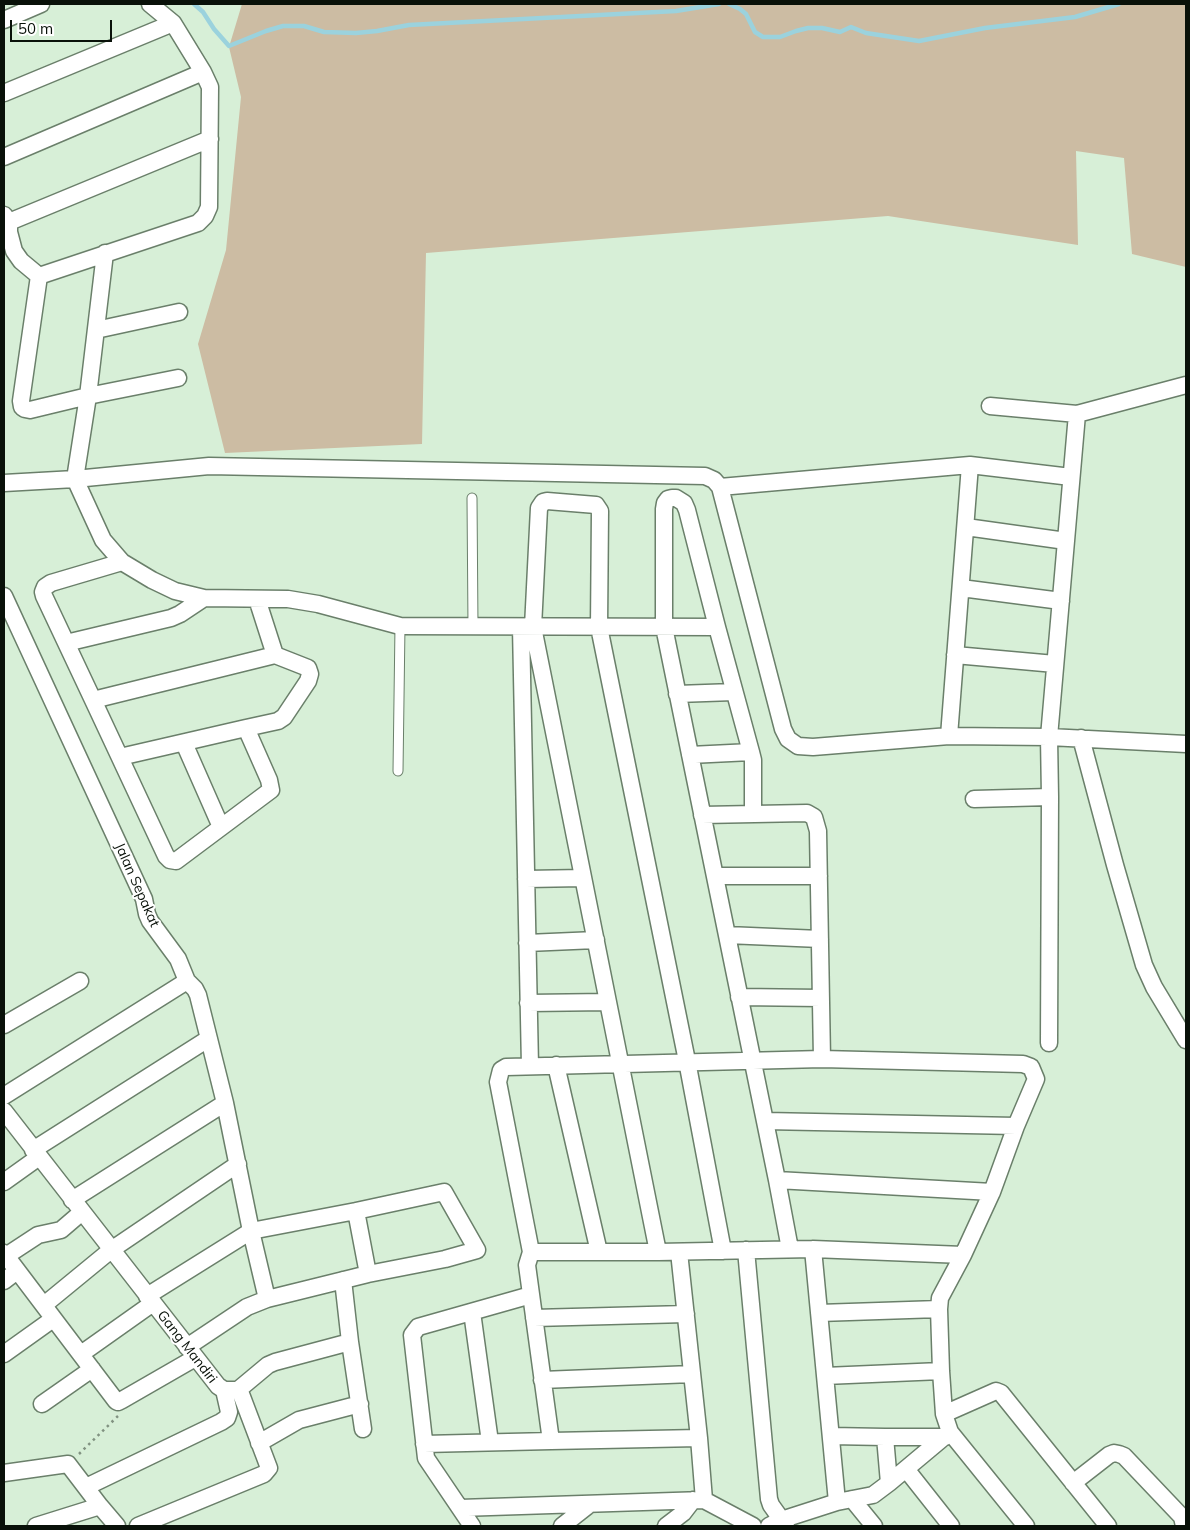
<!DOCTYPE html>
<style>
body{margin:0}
#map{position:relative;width:1190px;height:1530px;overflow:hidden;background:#d7efd7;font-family:Mulish,sans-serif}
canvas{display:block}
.frame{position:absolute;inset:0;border:5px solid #091109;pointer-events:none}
.scale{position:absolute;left:10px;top:20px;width:102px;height:22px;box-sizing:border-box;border:2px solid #091109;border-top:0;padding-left:6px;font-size:15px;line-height:18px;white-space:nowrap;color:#091109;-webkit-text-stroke:4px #fff;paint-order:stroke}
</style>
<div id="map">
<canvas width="1190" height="1530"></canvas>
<div class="frame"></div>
<div class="scale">50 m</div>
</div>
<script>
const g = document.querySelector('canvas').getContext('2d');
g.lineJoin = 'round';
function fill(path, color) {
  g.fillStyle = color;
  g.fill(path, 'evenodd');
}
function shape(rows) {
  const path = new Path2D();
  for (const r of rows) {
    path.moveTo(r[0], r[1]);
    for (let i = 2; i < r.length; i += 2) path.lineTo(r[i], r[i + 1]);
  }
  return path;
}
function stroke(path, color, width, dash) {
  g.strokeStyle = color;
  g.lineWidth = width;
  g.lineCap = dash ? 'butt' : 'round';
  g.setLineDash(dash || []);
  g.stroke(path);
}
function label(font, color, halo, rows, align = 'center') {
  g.font = font + ' Mulish,sans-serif';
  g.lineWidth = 4;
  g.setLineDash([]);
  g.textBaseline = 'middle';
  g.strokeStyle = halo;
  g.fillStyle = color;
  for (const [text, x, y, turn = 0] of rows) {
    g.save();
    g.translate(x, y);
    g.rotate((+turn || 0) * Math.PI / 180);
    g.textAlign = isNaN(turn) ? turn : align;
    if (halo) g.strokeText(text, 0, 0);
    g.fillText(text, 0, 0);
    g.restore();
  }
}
const green = shape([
 [242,4,1186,4,1186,267,1132,254,1124,158,1076,151,1078,245,888,216,426,253,422,444,225,453,198,344,226,250,241,97,229,47]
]);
const stream = shape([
 [194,4,203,12,214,29,229,46,266,31,283,26,304,26,324,32,356,33,377,31,409,25,676,11,719,4],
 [729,4,740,9,746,14,755,32,763,37,780,37,796,31,808,28,822,28,840,32,851,27,866,33,919,41,985,28,1075,17,1119,4]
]);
const path = shape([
 [79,1454,118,1416]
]);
const lane = shape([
 [472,498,473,627],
 [398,771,400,626]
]);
const street = shape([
 [4,20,41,4],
 [4,93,173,23],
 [4,157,203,72],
 [4,215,9,222,9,232,14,251,21,261,39,276],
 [9,222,210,139],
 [105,253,88,396,75,479,103,540,122,562,152,580,175,591,204,598,288,599,318,604,400,626,717,627],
 [39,276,198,223,205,216,209,207,210,87,203,72,173,23,150,4],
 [39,276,21,401,22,407,25,409,30,410,88,396,178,378],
 [96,330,179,312],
 [990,406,1077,414,1186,385],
 [4,483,75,479,209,466,705,476,714,480,720,487,783,729,788,739,798,746,813,747,949,736,1049,737,1186,744],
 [720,487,970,465,1071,477],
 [966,527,1066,541],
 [961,588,1061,601],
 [4,596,144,899,147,914,150,921,178,959,187,981,195,989,198,995,225,1103,251,1231,267,1299],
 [257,599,275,655],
 [521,627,530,1066],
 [66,643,171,618,180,614,204,598],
 [955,655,1055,664],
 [677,694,734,692],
 [93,700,275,655,308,668,310,674,308,681,284,717,278,721,246,728,269,780,271,790,176,861,170,860,166,856,93,700,44,596,43,592,45,587,51,583,122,562],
 [949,736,970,465],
 [1081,738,1115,865,1144,965,1154,987,1186,1040],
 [184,743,221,827],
 [690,755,751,752],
 [120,757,246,728],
 [974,799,1050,797],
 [753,814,753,760,751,752,717,627,687,510,684,503,676,498,672,498,668,499,665,503,664,509,664,627,777,1180],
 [702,815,807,813,814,817,818,831,822,1059],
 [715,876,819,876],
 [526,879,583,878],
 [727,935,820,939],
 [527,943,596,940],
 [739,997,821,998],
 [528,1003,608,1002],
 [4,1025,80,981],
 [1049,1043,1050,797,1049,737,1077,414],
 [822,1059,1023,1064,1031,1067,1036,1079,1016,1126,992,1192,963,1255,813,1249,658,1252,531,1252,498,1082,501,1070,506,1067,822,1059],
 [556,1065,599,1252],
 [4,1096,187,981],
 [4,1111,218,1386,224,1390,238,1390,241,1394,269,1468,264,1474,138,1526],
 [765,1121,1016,1126],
 [33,1150,208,1039],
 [4,1182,39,1157],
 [72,1200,225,1103],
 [790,1249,777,1180,992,1192],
 [746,1250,769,1499,771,1505,786,1526],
 [531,1252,527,1265,551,1441,699,1438,679,1252],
 [658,1252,533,627,539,508,543,502,547,501,596,505,600,511,599,627,687,1061,723,1251],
 [4,1253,116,1401,118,1402,122,1400,195,1358],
 [6,1256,38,1235,61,1230,82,1212],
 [343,1280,350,1342],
 [4,1281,17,1271],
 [147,1296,251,1231,356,1211,368,1274],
 [44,1305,111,1250,238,1164],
 [472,1312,490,1442],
 [819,1313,939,1309],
 [534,1318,686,1314],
 [187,1347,247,1307,267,1299,368,1274,445,1259,477,1250,444,1192,356,1211],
 [4,1354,53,1319],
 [81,1354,153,1303],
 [825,1376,941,1371],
 [542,1380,692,1374],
 [238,1390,268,1365,275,1362,350,1342,363,1429],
 [42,1404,92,1369],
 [944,1414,941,1371,939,1309,940,1298,963,1255],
 [950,1432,944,1414,996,1391,1001,1393,1108,1526],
 [831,1436,885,1437,889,1483,873,1495,837,1502],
 [885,1437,945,1437],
 [699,1438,704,1500,753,1526],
 [259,1443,299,1420,360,1404],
 [424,1444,551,1441],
 [906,1469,951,1526],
 [4,1473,68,1464,100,1506],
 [889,1483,950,1432,1026,1526],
 [1073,1483,1109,1455,1114,1453,1119,1454,1124,1456,1182,1517,1184,1526],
 [86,1487,221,1422,227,1418,229,1412,224,1390],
 [852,1499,874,1526],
 [460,1508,704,1500],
 [36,1526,100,1506,117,1526],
 [472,1526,426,1458,412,1335,418,1327,531,1295],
 [562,1526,590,1504],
 [666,1526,683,1513,693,1500],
 [769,1526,781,1520,837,1502,813,1249]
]);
const streetNames = [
 ["Jalan Sepakat",137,885,66],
 ["Gang Mandiri",187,1347,52]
];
fill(green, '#ccbca3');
stroke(stream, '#9bd2dd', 4.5);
stroke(lane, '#6a7f6a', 11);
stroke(street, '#6a7f6a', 19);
stroke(path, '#819281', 2.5, [2.5, 4]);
stroke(lane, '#fff', 9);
stroke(street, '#fff', 16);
label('14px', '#091109', '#fff', streetNames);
</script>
